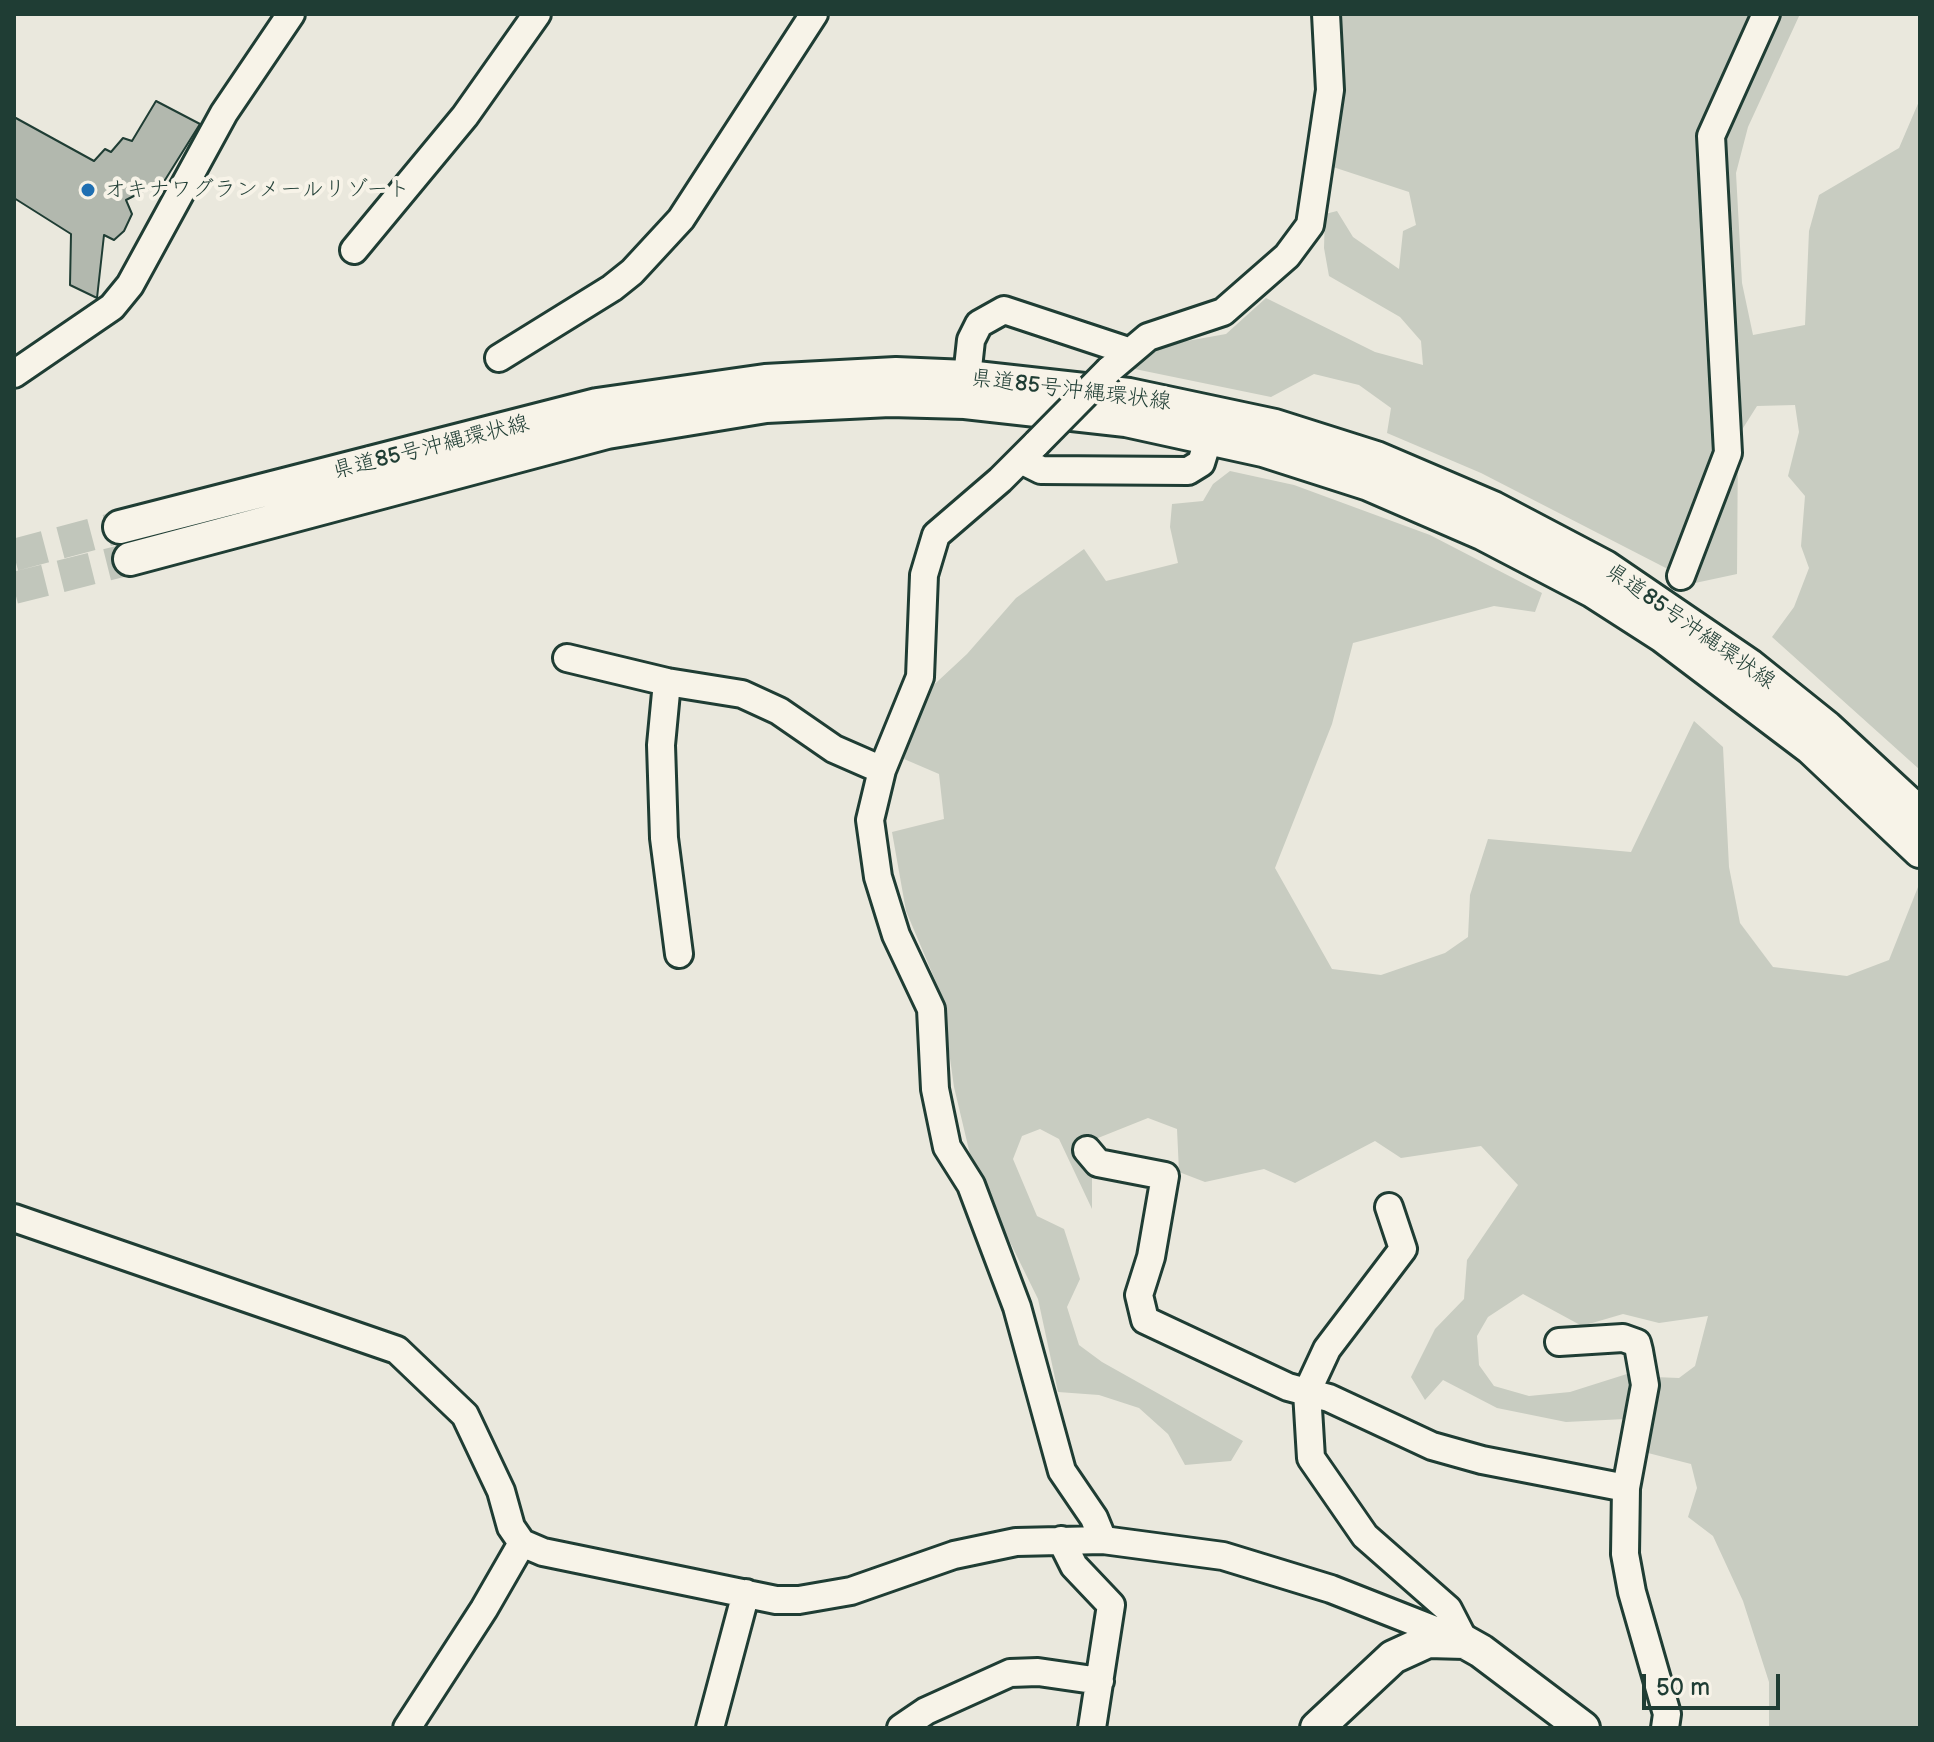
<!DOCTYPE html>
<meta charset="utf-8">
<style>
body{margin:0}
#map{position:relative;width:1934px;height:1742px;overflow:hidden;background:#eae8dd;font-family:"Balsamiq Sans",sans-serif}
canvas{display:block}
.frame{position:absolute;inset:0;border:16px solid #1f3d34;pointer-events:none}
.scale{position:absolute;left:1642px;top:1674px;width:138px;height:36px;box-sizing:border-box;border:4px solid #1f3d34;border-top:0;padding-left:10px;font-size:24px;line-height:28px;white-space:nowrap;color:#1f3d34;-webkit-text-stroke:6px #f7f3e8;paint-order:stroke}
</style>
<div id="map">
<canvas width="1934" height="1742"></canvas>
<div class="frame"></div>
<div class="scale">50 m</div>
</div>
<script>
const g = document.querySelector('canvas').getContext('2d');
g.lineJoin = 'round';
function fill(path, color) {
  g.fillStyle = color;
  g.fill(path, 'evenodd');
}
function shape(rows) {
  const path = new Path2D();
  for (const r of rows) {
    path.moveTo(r[0], r[1]);
    for (let i = 2; i < r.length; i += 2) path.lineTo(r[i], r[i + 1]);
  }
  return path;
}
function stroke(path, color, width, dash) {
  g.strokeStyle = color;
  g.lineWidth = width;
  g.lineCap = dash ? 'butt' : 'round';
  g.setLineDash(dash || []);
  g.stroke(path);
}
function label(font, color, halo, rows, align = 'center') {
  g.font = font + ' "Balsamiq Sans","Klee One",sans-serif';
  g.lineWidth = 8;
  g.setLineDash([]);
  g.textBaseline = 'middle';
  g.strokeStyle = halo;
  g.fillStyle = color;
  for (const [text, x, y, turn = 0] of rows) {
    g.save();
    g.translate(x, y);
    g.rotate((+turn || 0) * Math.PI / 180);
    g.textAlign = isNaN(turn) ? turn : align;
    if (halo) g.strokeText(text, 0, 0);
    g.fillText(text, 0, 0);
    g.restore();
  }
}
const green = shape([
 [1336,14,1800,14,1748,127,1736,173,1742,283,1753,335,1805,325,1809,231,1819,195,1899,148,1920,99,1919,769,1772,637,1794,607,1809,568,1801,546,1805,496,1788,476,1799,432,1795,405,1757,406,1738,436,1737,574,1695,583,1481,473,1387,433,1391,408,1359,385,1314,374,1271,397,1125,367,1170,344,1226,334,1266,298,1375,352,1423,365,1421,341,1400,317,1329,276,1324,248,1325,214,1337,211,1353,237,1399,269,1403,231,1416,225,1409,192,1330,166],
 [1230,471,1294,485,1430,535,1542,593,1535,612,1494,606,1353,643,1332,724,1275,868,1332,969,1381,975,1445,953,1468,937,1470,895,1488,839,1631,852,1694,721,1723,747,1729,867,1740,923,1773,967,1847,976,1889,960,1920,882,1920,1728,1769,1728,1769,1682,1743,1601,1713,1536,1688,1517,1697,1488,1691,1464,1648,1453,1654,1377,1679,1378,1695,1366,1708,1316,1659,1323,1623,1314,1582,1326,1523,1294,1488,1317,1477,1336,1479,1365,1494,1386,1529,1396,1570,1392,1630,1373,1625,1419,1566,1422,1497,1408,1443,1380,1425,1400,1411,1377,1435,1329,1464,1299,1467,1260,1518,1185,1481,1146,1401,1158,1375,1141,1295,1183,1264,1169,1205,1182,1179,1172,1177,1129,1148,1118,1093,1140,1079,1152,1092,1178,1092,1209,1059,1139,1040,1129,1022,1136,1013,1159,1037,1216,1064,1229,1080,1279,1067,1307,1079,1345,1102,1362,1243,1441,1231,1461,1185,1465,1168,1434,1139,1408,1099,1395,1058,1392,1038,1299,973,1167,954,1087,941,994,906,911,892,832,944,819,939,774,904,759,924,694,967,654,1016,598,1084,549,1106,581,1178,563,1170,527,1172,504,1203,501,1213,484]
]);
const building = shape([
 [156,101,200,124,165,180,126,200,132,214,124,231,114,240,104,235,97,298,70,285,71,234,14,198,14,117,94,161,105,149,111,152,123,138,132,141,156,101]
]);
const majorTunnel = shape([
 [14,555,120,527],
 [14,588,130,559]
]);
const minor = shape([
 [354,250,465,116,537,14],
 [499,358,612,288,632,272,681,219,814,14],
 [1109,370,1148,337,1223,312,1287,256,1310,225,1330,90,1326,14],
 [14,374,112,307,130,285,224,113,291,14],
 [967,377,971,340,979,324,1004,310,1128,351],
 [1037,443,1000,480,936,535,924,575,920,677,882,770,870,820,878,877,896,935,931,1009,935,1089,947,1147,971,1185,1017,1307,1062,1471,1094,1518,1103,1540],
 [1021,460,1041,470,1188,471,1201,463,1209,437],
 [1681,576,1728,453,1711,136,1766,14],
 [567,658,667,682,742,694,779,711,834,749,882,770],
 [667,682,661,745,664,838,679,954],
 [1087,1150,1098,1163,1165,1176,1151,1257,1139,1295,1145,1320,1288,1387,1329,1398,1432,1446,1482,1460,1626,1488],
 [1389,1207,1403,1249,1327,1349,1307,1392,1311,1458,1365,1536,1448,1609,1465,1642],
 [14,1218,397,1350,465,1415,501,1491,511,1527,522,1543,543,1552,776,1600,799,1600,851,1591,954,1555,1016,1542,1103,1540,1223,1556,1331,1589,1458,1639],
 [1559,1342,1623,1338,1637,1343,1639,1351,1645,1385,1626,1488,1625,1554,1632,1592,1667,1714,1665,1728],
 [1061,1540,1074,1566,1111,1605,1092,1728],
 [407,1728,484,1609,522,1543],
 [710,1728,746,1593],
 [901,1728,926,1711,1010,1673,1038,1672,1100,1681]
]);
const major = shape([
 [120,527,597,405,765,381,896,374,967,377,1129,395,1275,426,1376,458,1493,508,1605,567,1750,666,1826,727,1920,814],
 [130,559,607,432,766,406,890,400,965,402,1126,420,1263,450,1369,484,1482,533,1593,591,1663,636,1811,748,1920,851],
 [1317,1728,1393,1657,1428,1641,1465,1642,1481,1651,1583,1728]
]);
const minorBridge = shape([
 [1037,443,1109,370]
]);
const markers = [
 [88,190,8,"#1f6fb2"]
];
const poiNames = [
 ["オキナワグランメールリゾート",104,190]
];
const streetNames = [
 ["県道85号沖縄環状線",1071,391,7],
 ["県道85号沖縄環状線",431,448,-14],
 ["県道85号沖縄環状線",1690,627,35]
];
fill(green, '#c8ccc1');
fill(building, '#b2b8ae');
stroke(building, '#1f3d34', 2);
stroke(majorTunnel, '#c1c6bb', 32, [32, 16]);
stroke(minor, '#1f3d34', 32);
stroke(major, '#1f3d34', 38);
stroke(minor, '#f7f3e8', 26);
stroke(major, '#f7f3e8', 32);
stroke(minorBridge, '#1f3d34', 32, []);
stroke(minorBridge, '#f7f3e8', 26);
for (const [x, y, r, color] of markers) {
  const dot = new Path2D();
  dot.arc(x, y, r, 0, 2 * Math.PI);
  g.fillStyle = color;
  g.fill(dot);
  stroke(dot, '#f7f3e8', 3);
}
label('22px', '#1f3d34', '#f7f3e8', poiNames, 'left');
label('22px', '#1f3d34', '#f7f3e8', streetNames);
</script>
